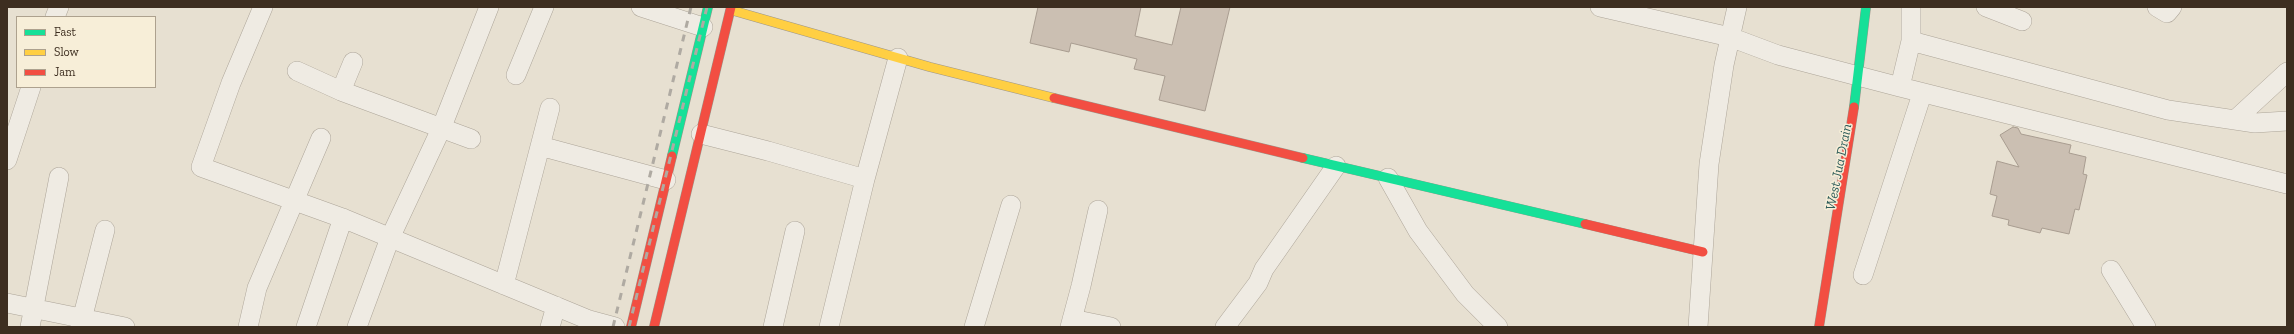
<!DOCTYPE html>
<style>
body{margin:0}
#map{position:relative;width:2294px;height:334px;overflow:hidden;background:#e7e0d1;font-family:"Zilla Slab",serif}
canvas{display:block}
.frame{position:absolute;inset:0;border:8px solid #3d2e20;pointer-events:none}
.legend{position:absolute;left:16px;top:16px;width:140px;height:72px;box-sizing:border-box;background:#f7eed8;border:1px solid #ada18e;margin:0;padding:5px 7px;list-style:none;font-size:12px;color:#3d2e20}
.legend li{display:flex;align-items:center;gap:8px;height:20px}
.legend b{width:20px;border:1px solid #ada18e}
</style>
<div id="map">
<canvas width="2294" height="334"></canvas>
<div class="frame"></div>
<ul class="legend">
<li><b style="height:5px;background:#16e098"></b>Fast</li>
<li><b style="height:5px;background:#ffcf43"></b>Slow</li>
<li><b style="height:5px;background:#f24e42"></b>Jam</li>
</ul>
</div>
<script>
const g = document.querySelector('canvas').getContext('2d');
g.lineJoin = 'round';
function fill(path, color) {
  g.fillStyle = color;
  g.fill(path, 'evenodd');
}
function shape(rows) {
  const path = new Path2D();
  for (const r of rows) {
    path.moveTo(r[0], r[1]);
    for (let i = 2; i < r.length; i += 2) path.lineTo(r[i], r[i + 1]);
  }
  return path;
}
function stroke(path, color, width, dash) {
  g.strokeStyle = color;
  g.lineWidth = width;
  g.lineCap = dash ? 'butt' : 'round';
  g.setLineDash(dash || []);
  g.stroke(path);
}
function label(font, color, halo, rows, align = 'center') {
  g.font = font + ' "Zilla Slab",serif';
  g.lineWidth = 3;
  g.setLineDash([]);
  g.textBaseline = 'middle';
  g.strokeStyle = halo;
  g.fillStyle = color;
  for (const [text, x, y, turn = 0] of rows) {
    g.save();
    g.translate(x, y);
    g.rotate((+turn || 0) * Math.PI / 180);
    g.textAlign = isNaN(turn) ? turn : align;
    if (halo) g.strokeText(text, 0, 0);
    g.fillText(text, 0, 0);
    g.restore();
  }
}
const building = shape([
 [1038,7,1141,7,1135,36,1172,45,1181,7,1230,7,1205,111,1159,100,1165,76,1134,69,1137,59,1071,43,1069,52,1030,43,1038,7],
 [2013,127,2018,128,2021,134,2071,145,2069,153,2086,157,2083,174,2087,175,2079,210,2075,209,2069,234,2042,228,2040,233,2008,225,2009,220,1992,216,1997,196,1990,194,1997,161,2019,167,2000,135,2013,127]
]);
const street = shape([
 [263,7,231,83,201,167,345,219,589,320,615,327],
 [641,7,703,27],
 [1600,7,1730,37,1778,55,1900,87,1911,41,1911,7],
 [1986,7,2022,21],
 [2157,7,2167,13,2172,7],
 [55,17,59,7],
 [1911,41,2168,110,2235,120,2287,72],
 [297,71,341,91,471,139],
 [516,75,544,7],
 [1900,87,2287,184],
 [341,91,353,62],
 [2235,120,2255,123,2287,121],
 [701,134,768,151,865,179,829,327],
 [540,146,666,180],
 [7,160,31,87],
 [1388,178,1418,231,1465,294,1498,327],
 [865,179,898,58],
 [2111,270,2146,327],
 [1863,275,1922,94],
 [504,285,550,108],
 [7,303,125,327],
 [1072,319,1111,327],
 [30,327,59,177],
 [80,327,105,230],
 [248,327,257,288,321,138],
 [306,327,343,218],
 [357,327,390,238,441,129,489,7],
 [550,327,556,306],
 [773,327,795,231],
 [974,327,1011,205],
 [1070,327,1081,286,1098,210],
 [1225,327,1258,283,1264,269,1336,166],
 [1698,327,1709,164,1724,65,1737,7]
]);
const fast = shape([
 [1854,107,1866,7],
 [672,156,708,7],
 [1303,158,1585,224]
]);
const slow = shape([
 [731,10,930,67,1054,98]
]);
const jam = shape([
 [1054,98,1303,158],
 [1585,224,1703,252],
 [631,327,672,156],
 [654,327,731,7],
 [1819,327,1854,107]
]);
const rail = shape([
 [613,327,691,7],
 [629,327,707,7]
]);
const waterNames = [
 ["West Jua Drain",1839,167,-79]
];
fill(building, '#cbbfb2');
stroke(building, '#a89c90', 1);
stroke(street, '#ada599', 20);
stroke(fast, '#9c958a', 10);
stroke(slow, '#9c958a', 10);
stroke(jam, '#9c958a', 10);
stroke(street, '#efebe3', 19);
stroke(fast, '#16e098', 9);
stroke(slow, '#ffcf43', 9);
stroke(jam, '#f24e42', 9);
stroke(rail, '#afaaa2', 3, [7, 7]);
label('italic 14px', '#2f5d5a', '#f7eed8', waterNames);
</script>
